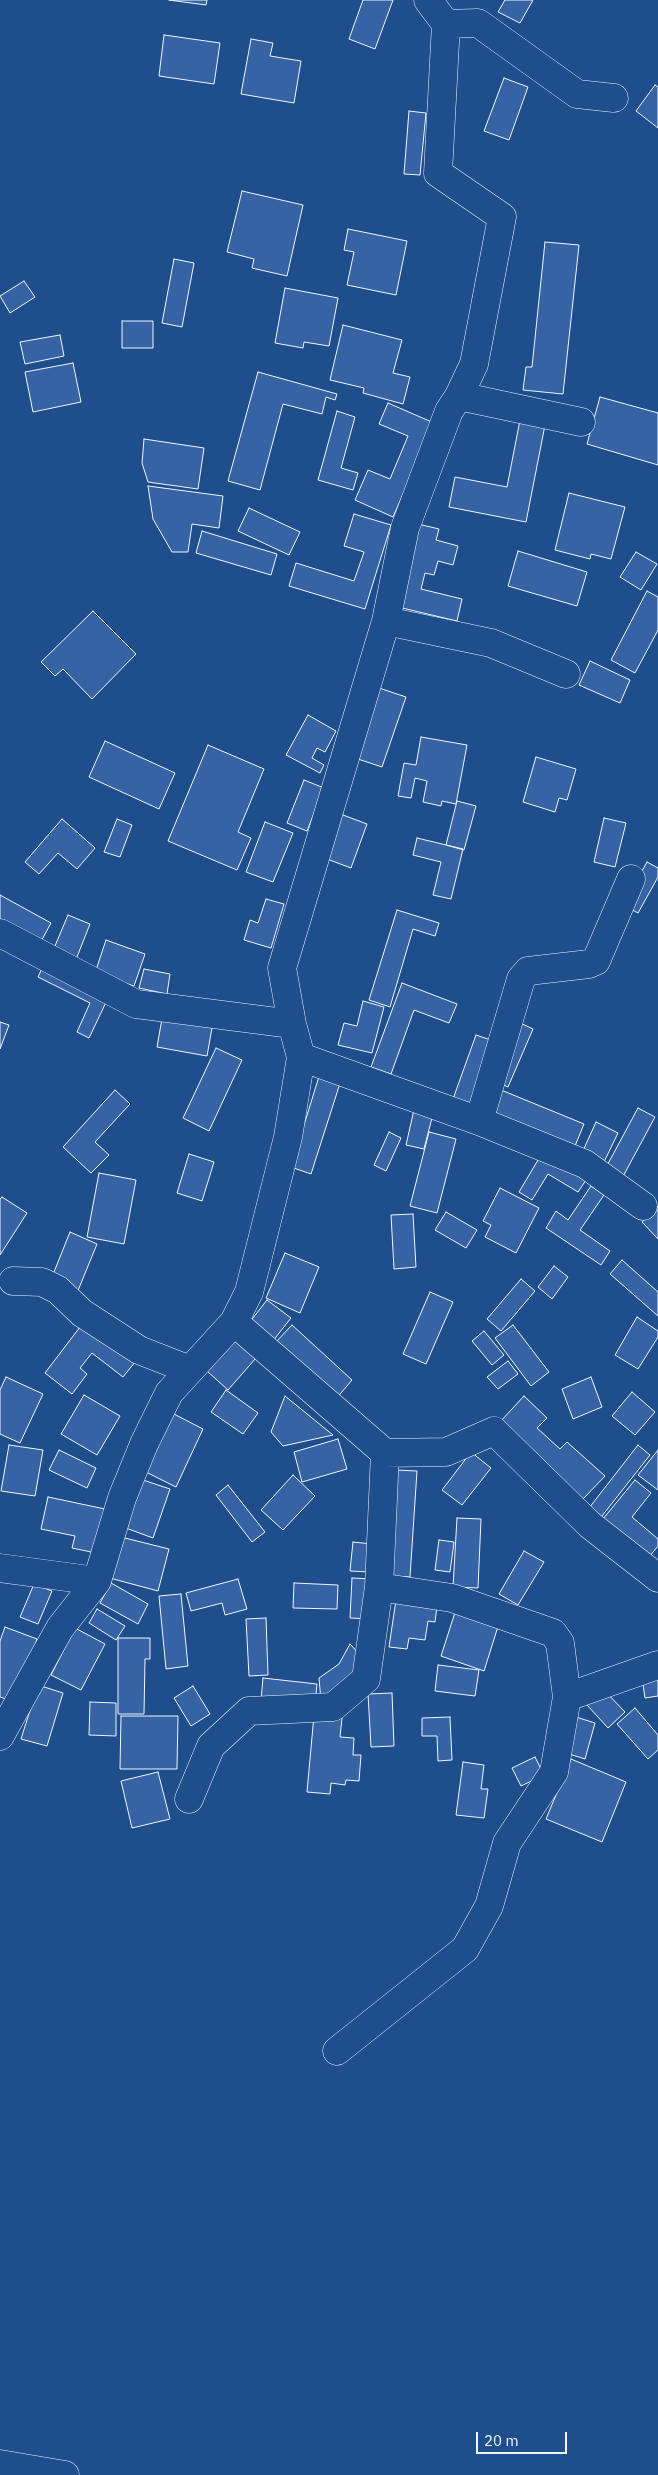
<!DOCTYPE html>
<style>
body{margin:0}
#map{position:relative;width:658px;height:2475px;overflow:hidden;background:#1f4e8c;font-family:"IBM Plex Sans",sans-serif}
canvas{display:block}
.scale{position:absolute;left:476px;top:2432px;width:91px;height:22px;box-sizing:border-box;border:2px solid #f2f6ff;border-top:0;padding-left:6px;font-size:15px;line-height:18px;white-space:nowrap;color:#f2f6ff;-webkit-text-stroke:4px #1f4e8c;paint-order:stroke}
</style>
<div id="map">
<canvas width="658" height="2475"></canvas>
<div class="scale">20 m</div>
</div>
<script>
const g = document.querySelector('canvas').getContext('2d');
g.lineJoin = 'round';
function fill(path, color) {
  g.fillStyle = color;
  g.fill(path, 'evenodd');
}
function shape(rows) {
  const path = new Path2D();
  for (const r of rows) {
    path.moveTo(r[0], r[1]);
    for (let i = 2; i < r.length; i += 2) path.lineTo(r[i], r[i + 1]);
  }
  return path;
}
function stroke(path, color, width, dash) {
  g.strokeStyle = color;
  g.lineWidth = width;
  g.lineCap = dash ? 'butt' : 'round';
  g.setLineDash(dash || []);
  g.stroke(path);
}
const building = shape([
 [169,0,207,0,206,5,169,0],
 [363,0,393,0,375,49,349,39,363,0],
 [505,0,533,0,520,23,498,12,505,0],
 [164,35,220,43,214,84,159,76,164,35],
 [251,39,273,43,270,56,301,61,294,103,241,94,251,39],
 [504,78,528,87,509,140,484,131,504,78],
 [655,85,658,87,658,128,636,111,655,85],
 [409,111,426,113,420,175,404,174,409,111],
 [242,191,303,205,287,276,252,268,254,259,227,252,242,191],
 [348,229,407,241,396,295,347,285,354,252,344,250,348,229],
 [545,242,579,245,563,394,523,390,526,367,532,367,545,242],
 [174,259,194,263,182,327,162,323,174,259],
 [24,281,35,297,10,313,0,296,24,281],
 [285,288,338,298,329,346,304,342,303,348,275,343,285,288],
 [122,321,153,321,153,348,122,348,122,321],
 [343,325,402,340,393,373,410,377,403,404,363,393,364,388,330,380,343,325],
 [60,335,64,356,25,364,20,342,60,335],
 [73,363,81,402,33,412,25,372,73,363],
 [258,372,337,394,335,400,326,397,322,414,283,404,260,490,228,481,258,372],
 [600,397,658,413,658,465,587,444,600,397],
 [388,403,434,423,393,517,355,500,368,470,390,479,408,436,379,424,388,403],
 [337,411,355,417,341,468,358,473,353,490,318,480,337,411],
 [520,420,545,425,526,522,449,507,455,477,507,487,520,420],
 [144,439,204,448,198,489,148,482,142,463,144,439],
 [148,486,223,496,219,528,192,524,188,552,172,552,153,519,148,486],
 [569,493,625,507,611,559,591,554,590,559,555,550,569,493],
 [249,508,300,532,289,555,238,531,249,508],
 [354,514,391,525,365,609,289,586,296,563,354,581,364,552,344,546,354,514],
 [418,524,439,529,436,540,458,546,453,565,438,561,434,575,425,573,421,589,462,599,457,621,398,607,418,524],
 [202,531,277,554,271,575,196,553,202,531],
 [518,551,587,572,577,606,508,586,518,551],
 [636,552,657,564,641,590,620,577,636,552],
 [647,591,658,597,658,630,635,673,611,660,647,591],
 [93,611,136,654,92,699,63,669,55,676,41,662,93,611],
 [590,661,630,680,620,703,579,685,590,661],
 [379,688,406,697,382,767,355,758,379,688],
 [308,715,336,731,325,752,317,748,312,758,324,765,320,773,286,755,308,715],
 [421,737,467,745,456,804,442,801,441,806,423,802,427,781,415,778,411,798,398,796,404,763,416,765,421,737],
 [105,741,175,773,159,809,89,777,105,741],
 [208,745,264,769,238,832,251,838,237,870,168,841,208,745],
 [536,757,576,769,567,800,559,798,555,812,523,802,536,757],
 [304,780,324,788,307,831,287,823,304,780],
 [457,801,476,806,464,850,446,845,457,801],
 [335,812,367,824,351,868,319,856,335,812],
 [604,818,626,823,615,867,594,862,604,818],
 [62,819,95,848,77,869,58,853,39,874,25,862,62,819],
 [117,819,132,825,120,857,104,852,117,819],
 [265,822,293,833,273,882,246,872,265,822],
 [417,838,463,849,451,899,433,895,441,862,413,855,417,838],
 [647,862,658,868,658,877,638,913,623,905,647,862],
 [0,895,51,923,38,947,0,926,0,895],
 [266,899,284,904,271,948,244,940,250,920,258,923,266,899],
 [397,910,439,923,435,936,413,929,390,1007,369,1000,397,910],
 [68,915,90,924,75,962,52,953,68,915],
 [106,940,145,954,134,986,95,973,106,940],
 [45,962,108,998,89,1038,77,1032,90,1003,38,977,45,962],
 [144,969,170,974,167,994,139,988,144,969],
 [402,983,457,1004,449,1023,414,1010,391,1074,371,1067,402,983],
 [363,1001,384,1007,372,1053,338,1045,344,1023,357,1026,363,1001],
 [163,1013,213,1022,207,1056,157,1047,163,1013],
 [0,1022,9,1025,0,1049,0,1022],
 [518,1022,533,1029,508,1087,493,1080,518,1022],
 [476,1035,494,1041,471,1105,453,1099,476,1035],
 [216,1048,242,1060,209,1131,183,1118,216,1048],
 [321,1070,342,1077,311,1174,291,1167,321,1070],
 [115,1090,130,1104,95,1142,109,1155,91,1173,63,1147,115,1090],
 [501,1090,584,1124,573,1151,490,1117,501,1090],
 [416,1101,435,1106,424,1149,406,1145,416,1101],
 [638,1108,655,1117,620,1182,603,1173,638,1108],
 [596,1122,618,1133,603,1164,582,1153,596,1122],
 [389,1132,401,1138,386,1171,374,1165,389,1132],
 [429,1132,456,1139,437,1213,410,1206,429,1132],
 [544,1150,588,1177,578,1192,548,1174,532,1200,519,1192,544,1150],
 [189,1154,214,1162,202,1201,177,1193,189,1154],
 [99,1173,136,1180,124,1244,87,1237,99,1173],
 [591,1186,604,1195,580,1230,610,1251,601,1265,546,1228,556,1211,568,1220,591,1186],
 [500,1188,539,1208,516,1253,485,1237,491,1225,483,1221,500,1188],
 [2,1197,27,1213,0,1255,0,1199,2,1197],
 [658,1206,658,1239,642,1222,658,1206],
 [446,1212,477,1230,466,1248,435,1230,446,1212],
 [413,1214,416,1267,394,1269,391,1215,413,1214],
 [70,1232,97,1244,77,1293,50,1282,70,1232],
 [285,1253,319,1267,300,1313,266,1298,285,1253],
 [622,1260,658,1292,658,1316,610,1274,622,1260],
 [554,1266,568,1277,552,1299,538,1287,554,1266],
 [521,1279,535,1291,501,1331,487,1319,521,1279],
 [430,1292,453,1302,426,1364,403,1354,430,1292],
 [267,1300,291,1318,272,1342,249,1323,267,1300],
 [637,1317,658,1331,658,1337,638,1369,615,1355,637,1317],
 [83,1323,135,1362,123,1377,92,1353,80,1368,87,1374,72,1394,45,1373,83,1323],
 [292,1325,352,1380,335,1400,274,1344,292,1325],
 [513,1325,549,1372,531,1386,495,1338,513,1325],
 [484,1331,504,1355,492,1365,472,1341,484,1331],
 [235,1340,256,1358,228,1390,207,1371,235,1340],
 [508,1361,518,1374,498,1389,487,1377,508,1361],
 [6,1377,43,1394,20,1443,0,1434,0,1390,6,1377],
 [591,1377,602,1407,573,1419,562,1389,591,1377],
 [226,1390,258,1413,243,1434,211,1412,226,1390],
 [632,1392,655,1412,635,1435,612,1416,632,1392],
 [84,1395,120,1416,97,1455,61,1434,84,1395],
 [285,1396,333,1435,283,1446,271,1432,285,1396],
 [524,1396,547,1418,537,1428,560,1449,567,1442,605,1476,582,1500,499,1423,524,1396],
 [172,1413,203,1429,176,1487,144,1471,172,1413],
 [338,1439,347,1469,302,1482,294,1452,338,1439],
 [9,1445,43,1450,35,1496,1,1491,9,1445],
 [638,1445,650,1455,598,1521,586,1512,638,1445],
 [59,1450,96,1468,87,1488,49,1470,59,1450],
 [658,1450,658,1490,638,1475,658,1450],
 [471,1452,491,1468,462,1505,442,1490,471,1452],
 [396,1470,417,1471,410,1577,389,1576,396,1470],
 [293,1475,315,1496,283,1530,261,1510,293,1475],
 [140,1479,170,1489,153,1538,123,1527,140,1479],
 [635,1480,651,1493,632,1517,658,1539,658,1546,644,1563,598,1525,635,1480],
 [228,1485,265,1532,252,1542,216,1495,228,1485],
 [48,1497,105,1509,96,1553,72,1548,75,1536,41,1529,48,1497],
 [457,1518,481,1519,478,1588,453,1587,457,1518],
 [117,1536,169,1549,158,1591,106,1577,117,1536],
 [439,1540,454,1542,450,1572,435,1570,439,1540],
 [353,1542,372,1544,369,1572,350,1571,353,1542],
 [524,1551,544,1562,518,1605,499,1594,524,1551],
 [352,1578,372,1579,369,1619,350,1618,352,1578],
 [238,1579,247,1609,225,1615,222,1603,191,1611,186,1593,238,1579],
 [111,1583,148,1604,138,1624,100,1603,111,1583],
 [294,1583,338,1585,337,1609,293,1608,294,1583],
 [34,1584,52,1591,38,1624,20,1617,34,1584],
 [181,1594,188,1666,166,1669,159,1596,181,1594],
 [396,1600,437,1606,435,1622,428,1621,425,1640,409,1638,407,1649,389,1647,396,1600],
 [458,1603,501,1617,484,1671,441,1656,458,1603],
 [97,1609,125,1626,116,1640,89,1623,97,1609],
 [266,1618,268,1675,249,1676,246,1619,266,1618],
 [5,1627,37,1639,15,1702,0,1697,0,1641,5,1627],
 [75,1628,105,1644,81,1690,51,1675,75,1628],
 [118,1638,150,1638,150,1659,145,1659,144,1714,118,1714,118,1638],
 [350,1644,363,1658,350,1680,321,1701,319,1678,339,1664,350,1644],
 [438,1665,479,1670,475,1696,435,1691,438,1665],
 [658,1675,658,1696,645,1698,642,1677,658,1675],
 [263,1678,317,1684,315,1705,261,1700,263,1678],
 [38,1685,63,1693,47,1746,21,1739,38,1685],
 [193,1686,210,1714,191,1726,174,1698,193,1686],
 [604,1690,625,1712,608,1728,587,1705,604,1690],
 [392,1693,394,1746,371,1747,368,1694,392,1693],
 [90,1702,116,1703,116,1736,89,1735,90,1702],
 [635,1708,658,1735,658,1750,648,1759,617,1724,635,1708],
 [314,1715,342,1718,340,1737,354,1738,353,1755,361,1755,359,1781,346,1780,345,1785,331,1783,330,1794,307,1792,314,1715],
 [121,1716,178,1716,177,1769,120,1769,121,1716],
 [450,1717,452,1760,438,1761,437,1736,422,1736,422,1718,450,1717],
 [576,1717,595,1723,585,1759,566,1753,576,1717],
 [535,1757,544,1775,521,1786,512,1768,535,1757],
 [571,1759,626,1782,602,1842,546,1819,571,1759],
 [463,1762,484,1765,481,1789,488,1789,484,1818,456,1815,463,1762],
 [158,1772,170,1819,132,1828,121,1781,158,1772]
]);
const minor = shape([
 [446,24,478,23,577,94,614,98],
 [459,396,581,422],
 [386,621,491,643,566,674],
 [0,933,136,1004,292,1024,282,968,386,621,405,528,449,411,459,396,474,364,502,217,438,173,446,24,428,0],
 [301,1057,479,1121,585,1164,643,1206],
 [479,1121,521,979,528,971,589,964,596,961,631,879],
 [13,1281,42,1282,58,1290,82,1313,139,1350,190,1370],
 [234,1322,385,1453,446,1452,494,1431,590,1525,658,1578],
 [0,1568,97,1581],
 [567,1697,658,1665],
 [0,1736,60,1628,97,1581,122,1498,144,1444,169,1393,234,1322,249,1292,288,1137,301,1057,292,1024],
 [189,1799,211,1746,249,1711,333,1707,366,1679,379,1587,385,1453],
 [337,2051,465,1949,489,1906,507,1843,554,1772,567,1697,560,1643,553,1633,452,1598,379,1587],
 [0,2464,65,2475]
]);
fill(building, '#3563a3');
stroke(building, '#f2f6ff', 1);
stroke(minor, '#f2f6ff', 29);
stroke(minor, '#1f4e8c', 28);
</script>
